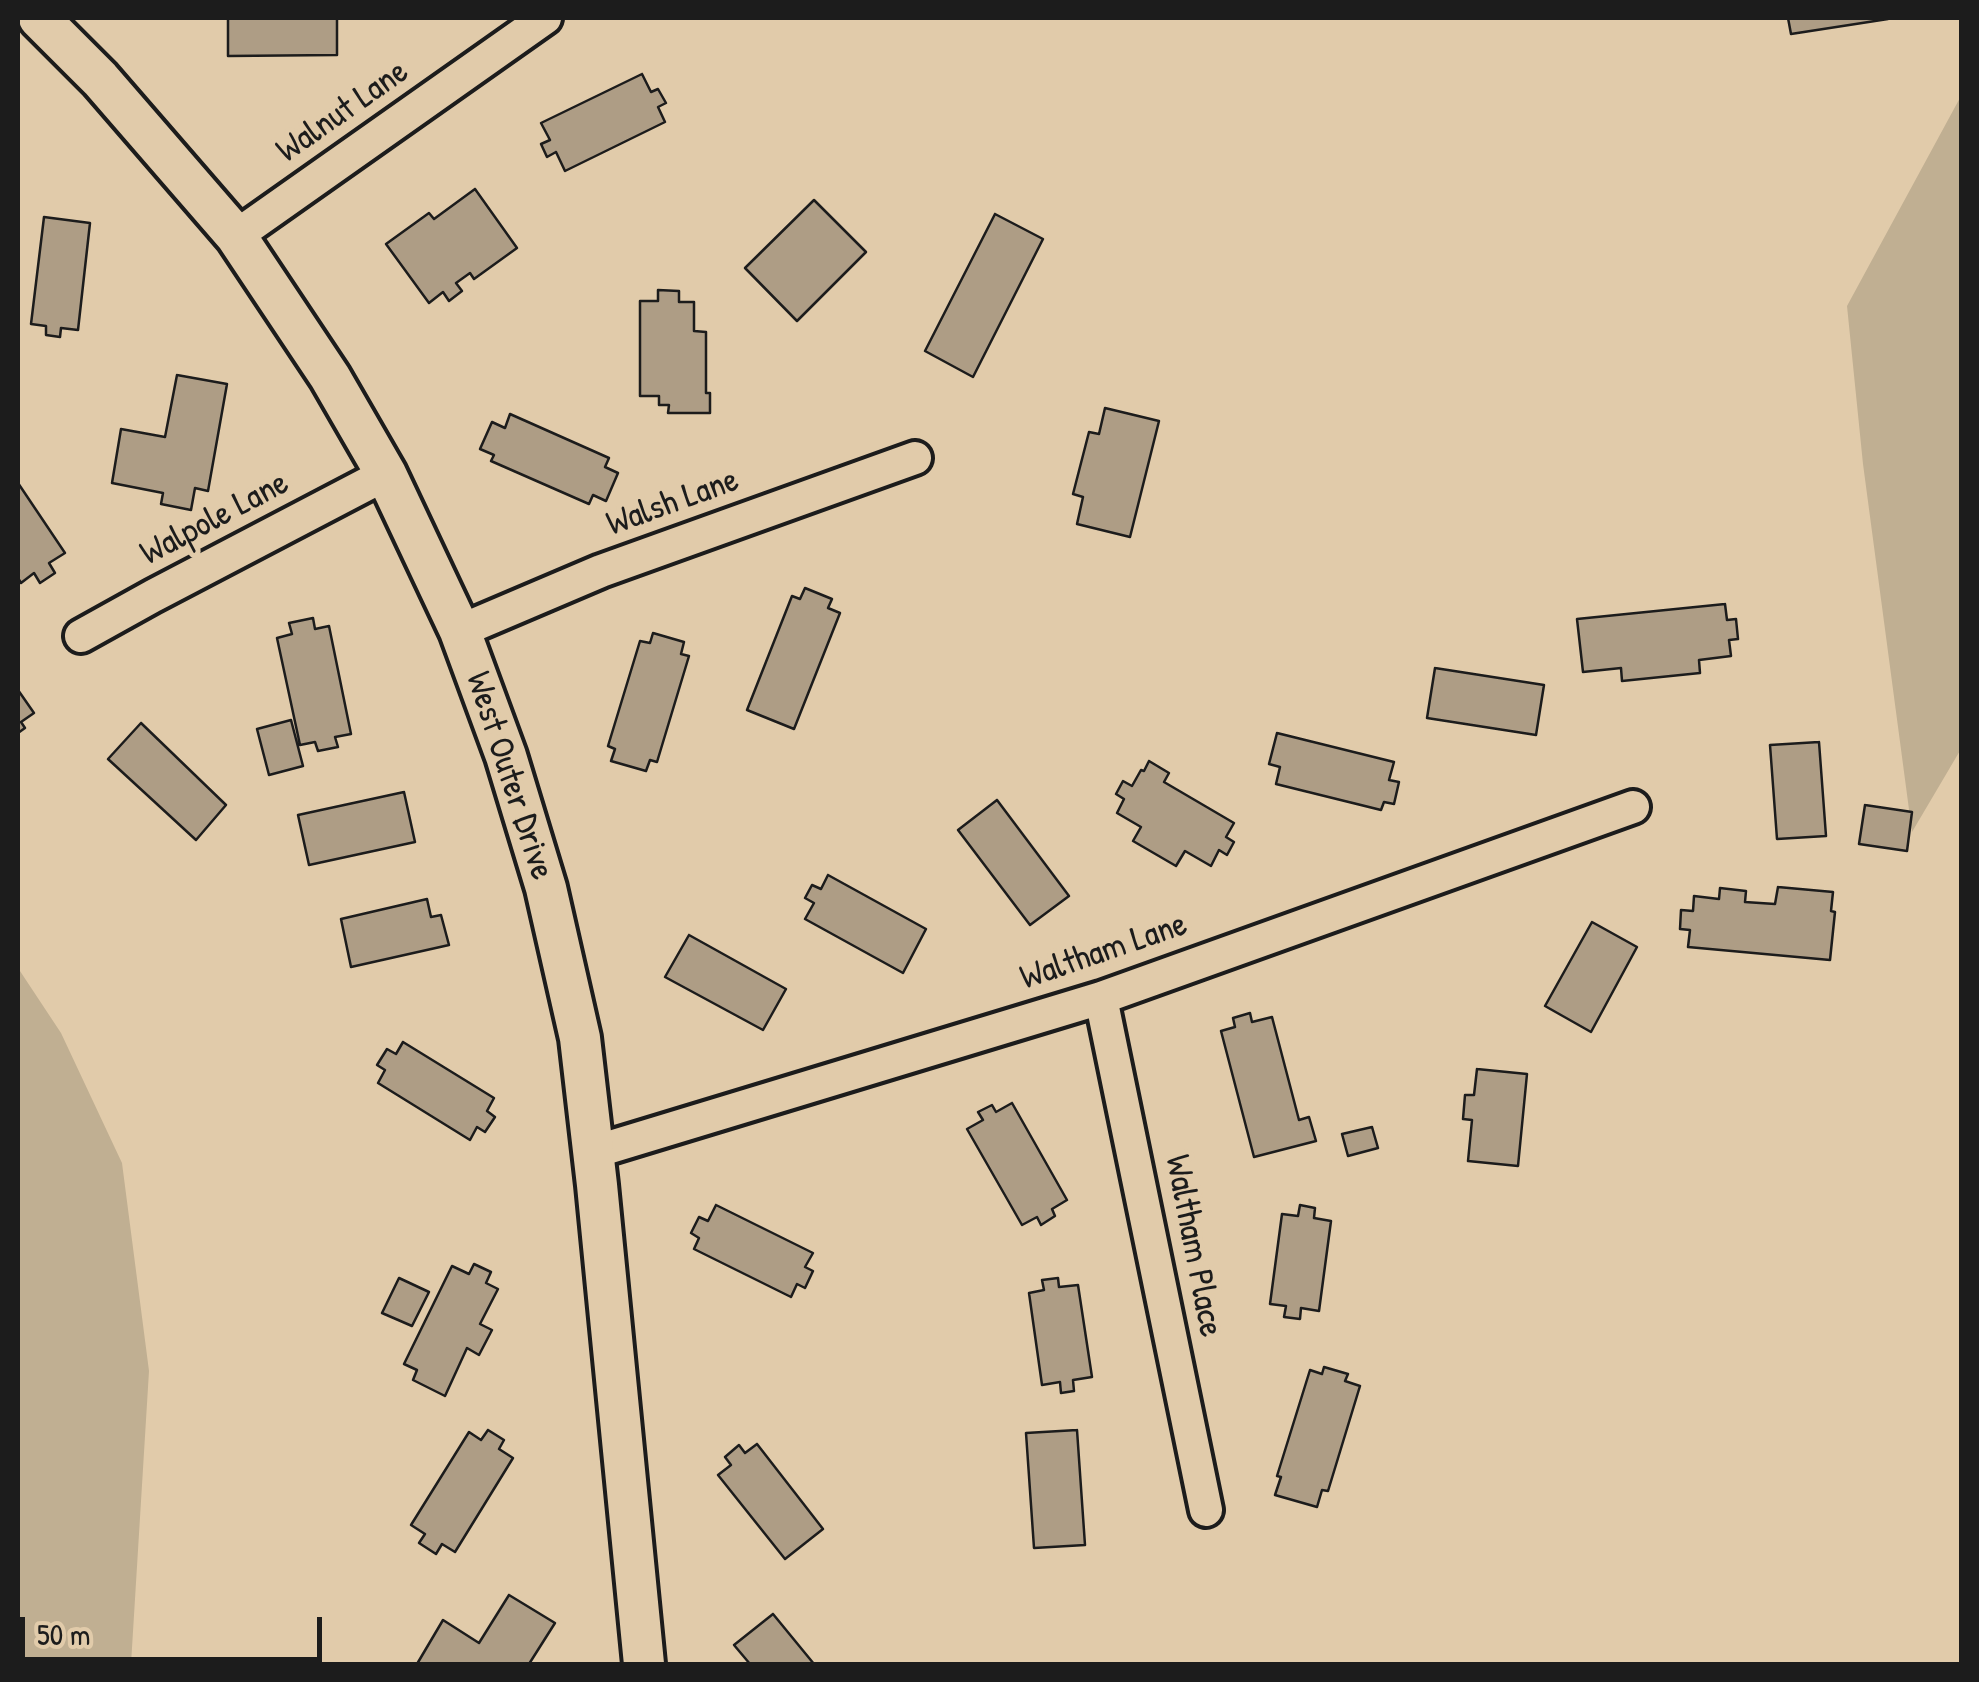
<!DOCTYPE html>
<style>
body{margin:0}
#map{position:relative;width:1979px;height:1682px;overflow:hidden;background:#e1cbaa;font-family:"Patrick Hand",sans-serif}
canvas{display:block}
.frame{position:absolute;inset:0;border:20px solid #1c1c1c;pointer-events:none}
.scale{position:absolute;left:20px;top:1617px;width:302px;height:45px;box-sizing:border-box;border:5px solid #1c1c1c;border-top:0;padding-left:12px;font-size:30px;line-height:35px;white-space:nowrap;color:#1c1c1c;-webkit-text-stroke:8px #e1cbaa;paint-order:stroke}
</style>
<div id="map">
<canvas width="1979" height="1682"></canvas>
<div class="frame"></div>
<div class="scale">50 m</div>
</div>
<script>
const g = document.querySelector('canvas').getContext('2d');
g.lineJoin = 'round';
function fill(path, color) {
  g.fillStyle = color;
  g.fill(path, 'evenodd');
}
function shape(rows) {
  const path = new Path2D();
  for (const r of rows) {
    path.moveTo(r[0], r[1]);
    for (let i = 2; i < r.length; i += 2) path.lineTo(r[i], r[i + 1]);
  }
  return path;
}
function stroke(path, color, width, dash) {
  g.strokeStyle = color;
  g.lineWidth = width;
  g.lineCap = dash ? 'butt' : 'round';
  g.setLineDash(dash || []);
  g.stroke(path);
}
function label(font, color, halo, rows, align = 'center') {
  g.font = font + ' "Patrick Hand",sans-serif';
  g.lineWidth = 10;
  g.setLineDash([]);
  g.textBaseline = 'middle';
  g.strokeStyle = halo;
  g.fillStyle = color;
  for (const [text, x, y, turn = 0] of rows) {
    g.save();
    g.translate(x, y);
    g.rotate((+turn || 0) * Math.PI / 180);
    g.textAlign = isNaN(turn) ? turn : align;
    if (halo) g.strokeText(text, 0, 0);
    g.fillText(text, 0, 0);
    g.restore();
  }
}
const green = shape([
 [1961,96,1961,749,1912,832,1863,464,1847,306],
 [18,968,61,1033,122,1163,149,1371,131,1664,18,1664]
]);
const building = shape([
 [228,18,337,18,337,55,228,56,228,18],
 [1788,18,1888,18,1888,19,1791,34,1788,18],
 [642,74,651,92,658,89,666,103,658,107,665,122,565,171,556,152,547,157,541,144,550,140,541,123,642,74],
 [475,189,517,248,474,279,470,273,456,283,462,291,449,301,443,292,429,303,386,244,429,213,434,219,475,189],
 [814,200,866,252,797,321,745,268,814,200],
 [995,214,1043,239,973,377,925,351,995,214],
 [44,217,90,223,78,330,61,328,60,337,46,335,46,326,31,324,44,217],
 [658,290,679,291,679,302,694,302,694,331,706,332,706,393,710,393,710,413,668,413,669,405,659,405,659,396,640,396,640,301,658,301,658,290],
 [177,375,227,384,208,491,195,488,191,510,161,504,163,493,112,483,121,429,165,437,177,375],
 [1105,408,1159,421,1130,537,1077,524,1083,497,1073,494,1089,432,1099,434,1105,408],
 [510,414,609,458,605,467,618,473,606,501,593,495,589,504,491,461,494,455,480,449,492,422,505,428,510,414],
 [18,483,65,553,49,563,55,573,40,583,34,573,21,583,18,578,18,483],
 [805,588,832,599,828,608,840,613,794,729,747,710,792,596,800,599,805,588],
 [1725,604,1727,620,1736,619,1738,639,1729,640,1731,656,1699,660,1700,673,1622,681,1621,668,1583,672,1577,619,1725,604],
 [313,618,315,629,329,626,351,734,335,737,338,747,318,751,315,742,300,745,277,638,292,634,289,623,313,618],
 [653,633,684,642,681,654,689,656,657,762,650,760,646,771,611,761,615,749,608,746,640,641,650,643,653,633],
 [1435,668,1544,685,1536,735,1427,718,1435,668],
 [18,690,34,713,21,722,25,728,18,733,18,690],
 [291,720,303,766,269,775,257,729,291,720],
 [141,723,226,805,196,840,108,759,141,723],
 [1277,733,1394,762,1389,780,1399,782,1394,804,1384,802,1381,810,1276,784,1280,767,1269,764,1277,733],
 [1819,742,1826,836,1777,839,1770,745,1819,742],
 [1149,761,1169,773,1164,782,1234,823,1226,837,1234,842,1227,855,1219,850,1211,866,1185,851,1176,866,1133,841,1141,827,1117,813,1124,799,1116,794,1123,781,1132,786,1141,770,1144,771,1149,761],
 [404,792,415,842,309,865,298,815,404,792],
 [997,800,1069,896,1030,925,958,830,997,800],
 [1865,805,1912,812,1907,851,1859,844,1865,805],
 [828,875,926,929,903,973,805,919,814,903,805,898,812,885,821,889,828,875],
 [1778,887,1833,892,1831,911,1835,912,1830,960,1688,947,1690,930,1680,929,1681,910,1693,911,1694,896,1719,899,1720,888,1746,891,1745,902,1775,904,1778,887],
 [427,899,431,917,441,915,449,945,351,967,341,919,427,899],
 [1592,922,1637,947,1591,1032,1545,1006,1592,922],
 [689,935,786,989,763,1030,665,977,689,935],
 [1250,1013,1252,1022,1272,1017,1299,1120,1309,1117,1316,1141,1254,1157,1221,1031,1235,1027,1233,1018,1250,1013],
 [403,1042,494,1098,487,1111,495,1117,485,1132,477,1127,470,1140,378,1083,385,1070,377,1065,387,1049,396,1054,403,1042],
 [1477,1069,1527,1074,1518,1166,1468,1161,1472,1120,1463,1119,1465,1095,1474,1095,1477,1069],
 [1012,1103,1067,1200,1052,1209,1055,1216,1041,1225,1037,1217,1022,1225,967,1129,983,1120,978,1112,992,1105,996,1112,1012,1103],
 [1372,1127,1378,1148,1348,1156,1342,1134,1372,1127],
 [716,1205,813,1253,805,1267,813,1271,805,1288,797,1284,791,1297,694,1249,699,1238,691,1233,699,1217,708,1221,716,1205],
 [1300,1205,1315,1208,1314,1218,1331,1221,1319,1311,1301,1308,1300,1319,1284,1317,1286,1306,1270,1304,1282,1214,1298,1216,1300,1205],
 [474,1264,491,1272,486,1283,498,1289,480,1324,492,1330,479,1355,467,1348,445,1396,413,1380,417,1370,404,1364,452,1266,469,1274,474,1264],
 [399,1278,429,1292,412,1326,382,1313,399,1278],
 [1058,1278,1059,1287,1078,1285,1092,1377,1073,1380,1074,1391,1061,1393,1060,1382,1042,1385,1029,1293,1044,1290,1042,1280,1058,1278],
 [1324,1367,1348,1374,1345,1381,1360,1386,1328,1491,1322,1490,1317,1507,1275,1495,1281,1477,1277,1476,1310,1370,1322,1374,1324,1367],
 [488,1430,504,1440,499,1449,513,1458,455,1552,442,1544,436,1554,419,1543,425,1534,411,1525,469,1432,481,1440,488,1430],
 [1077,1430,1085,1545,1034,1548,1026,1433,1077,1430],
 [757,1444,823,1529,785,1559,718,1475,731,1465,725,1457,739,1445,745,1453,757,1444],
 [509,1595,555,1623,529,1664,417,1664,443,1620,479,1643,509,1595],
 [773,1614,814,1664,750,1664,734,1645,773,1614]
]);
const minor = shape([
 [236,236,545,18],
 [460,631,601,571,915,458],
 [81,636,153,596,386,474],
 [1101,998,1206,1510],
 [594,1152,1101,998,1633,807]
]);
const tertiary = shape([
 [39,18,100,79,236,236,330,377,386,474,460,631,506,756,546,888,580,1038,597,1185,644,1664]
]);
const streetNames = [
 ["Walnut Lane",343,112,-35],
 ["Walsh Lane",673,503,-20],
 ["Walpole Lane",215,519,-28],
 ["West Outer Drive",509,776,72],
 ["Waltham Lane",1104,952,-19],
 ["Waltham Place",1193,1246,79]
];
fill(green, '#c0af92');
fill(building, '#ae9d85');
stroke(building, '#1c1c1c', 2.5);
stroke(minor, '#1c1c1c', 40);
stroke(tertiary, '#1c1c1c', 48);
stroke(minor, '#e1cbaa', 32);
stroke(tertiary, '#e1cbaa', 40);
label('35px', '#1c1c1c', '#e1cbaa', streetNames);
</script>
